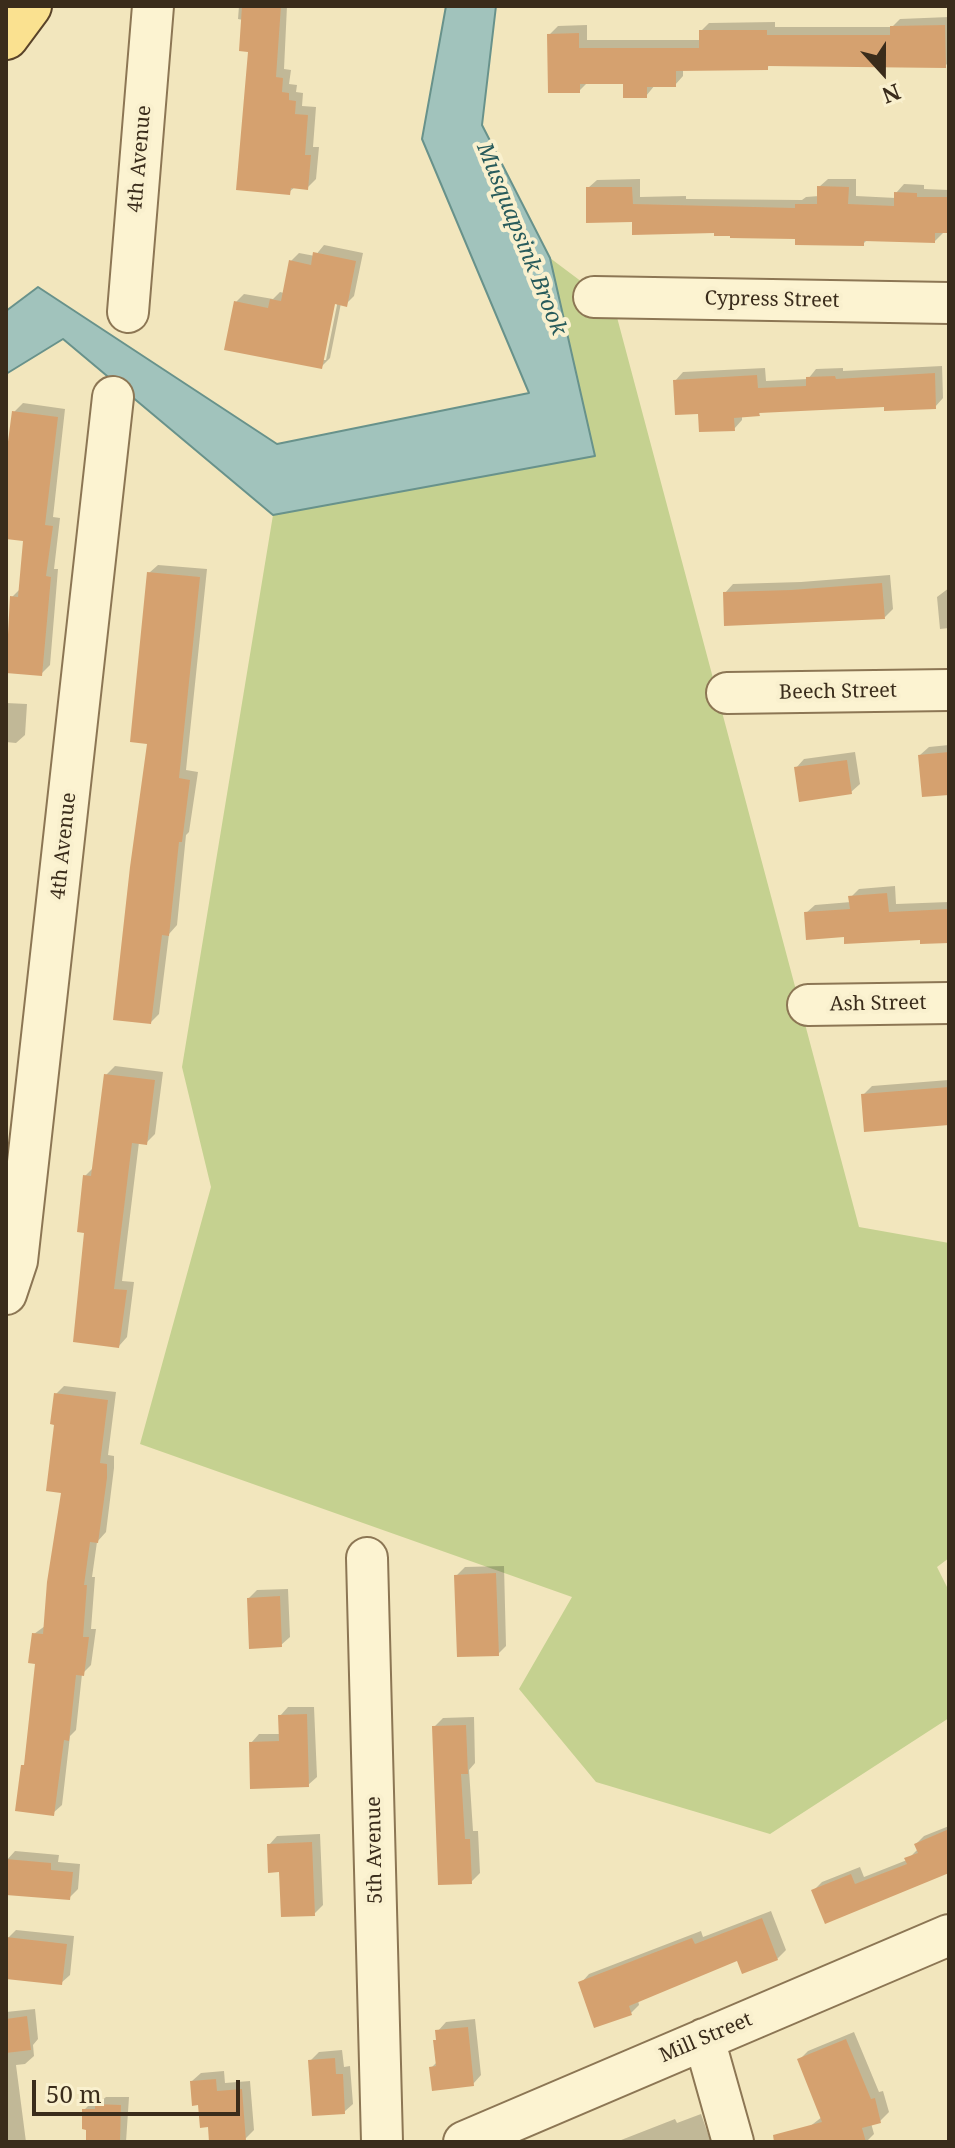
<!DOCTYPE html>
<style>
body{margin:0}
#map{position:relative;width:955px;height:2148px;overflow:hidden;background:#f2e6bd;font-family:"Noto Serif",serif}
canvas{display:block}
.frame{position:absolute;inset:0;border:8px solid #3a2c1b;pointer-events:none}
.north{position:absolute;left:843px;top:32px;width:80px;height:80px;-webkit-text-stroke:6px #f9f0ce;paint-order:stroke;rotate:159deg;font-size:22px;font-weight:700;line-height:32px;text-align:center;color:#3a2c1b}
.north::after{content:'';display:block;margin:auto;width:28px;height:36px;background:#3a2c1b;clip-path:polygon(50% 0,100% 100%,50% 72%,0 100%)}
.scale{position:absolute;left:32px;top:2080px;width:208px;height:36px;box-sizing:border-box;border:4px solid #3a2c1b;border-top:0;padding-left:10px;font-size:24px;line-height:28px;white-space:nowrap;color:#3a2c1b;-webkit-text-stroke:6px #f9f0ce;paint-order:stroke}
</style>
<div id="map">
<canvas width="955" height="2148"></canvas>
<div class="frame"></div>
<div class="north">N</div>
<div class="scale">50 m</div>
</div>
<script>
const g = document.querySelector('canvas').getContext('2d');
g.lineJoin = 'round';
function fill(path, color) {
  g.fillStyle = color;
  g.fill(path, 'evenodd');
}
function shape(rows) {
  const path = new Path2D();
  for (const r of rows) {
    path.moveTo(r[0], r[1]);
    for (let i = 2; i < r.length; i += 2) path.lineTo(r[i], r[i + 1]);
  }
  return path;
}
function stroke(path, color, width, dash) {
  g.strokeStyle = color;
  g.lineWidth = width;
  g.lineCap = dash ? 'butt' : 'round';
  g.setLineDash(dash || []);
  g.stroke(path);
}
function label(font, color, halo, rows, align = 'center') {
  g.font = font + ' "Noto Serif",serif';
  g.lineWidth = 8;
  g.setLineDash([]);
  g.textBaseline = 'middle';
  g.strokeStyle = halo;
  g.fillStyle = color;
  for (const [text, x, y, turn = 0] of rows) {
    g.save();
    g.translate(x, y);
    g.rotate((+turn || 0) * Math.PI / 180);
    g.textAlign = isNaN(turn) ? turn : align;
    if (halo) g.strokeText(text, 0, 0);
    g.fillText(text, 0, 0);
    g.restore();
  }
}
const green = shape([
 [550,258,614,306,859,1227,949,1243,949,1558,937,1567,949,1591,949,1718,770,1834,596,1782,519,1689,572,1597,140,1444,211,1187,182,1067,273,515,595,456]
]);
const water = shape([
 [446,6,496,6,482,125,550,258,595,456,273,515,63,339,6,374,6,311,38,287,277,444,529,393,422,139,446,6]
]);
const shadow = shape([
 [239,6,287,6,284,69,291,70,289,84,297,85,296,92,303,93,302,106,316,107,313,147,319,147,316,179,307,188,295,187,289,192,243,20,238,19],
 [949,17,949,62,945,66,770,64,767,68,683,68,683,76,675,85,655,85,646,96,625,81,588,82,579,91,549,35,558,26,587,25,587,40,701,40,701,31,709,23,775,22,775,27,892,27,900,19],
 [640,179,640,197,686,196,686,199,802,200,806,197,819,196,819,187,828,179,856,179,856,196,896,198,896,193,904,184,924,185,924,189,949,190,949,231,943,233,935,241,868,239,863,244,716,231,634,220,588,188,597,180],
 [324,245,363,253,354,296,346,304,341,303,330,358,321,367,236,302,244,294,273,299,280,292,284,293,291,261,299,253,315,256],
 [335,294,339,295,326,360,322,360],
 [942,366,943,398,935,407,886,404,762,410,759,414,742,415,742,420,734,429,700,411,675,381,683,372,765,368,766,381,808,379,816,369,843,368,843,371],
 [23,403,65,409,53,517,60,518,54,569,58,569,50,665,41,674,6,671,12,597,21,588,25,539,6,537,6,472,14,412],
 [158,565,207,569,186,770,198,772,189,832,186,835,177,925,169,934,159,1014,151,1022,149,573],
 [890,575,893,609,885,617,725,593,733,584,801,582],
 [949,588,949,628,940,629,937,597],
 [6,703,27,704,25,735,16,743,6,742],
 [949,745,949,793,920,755,929,747],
 [855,752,860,784,851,792,796,768,804,759],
 [895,886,896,904,949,902,949,941,846,935,806,913,815,905,851,902,851,897,859,889],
 [115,1066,163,1072,155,1134,146,1143,139,1142,122,1281,134,1282,127,1337,119,1346,86,1231,85,1176,94,1167,106,1075],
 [949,1080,949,1123,863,1095,872,1086],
 [64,1386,116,1392,108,1455,114,1456,114,1468,106,1532,97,1542,92,1577,95,1577,91,1629,96,1629,91,1665,82,1674,76,1730,70,1736,62,1805,53,1813,23,1766,26,1763,37,1662,34,1634,45,1626,63,1491,56,1423,56,1394],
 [504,1566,506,1646,498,1654,456,1576,465,1567],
 [288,1589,290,1637,281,1645,249,1598,257,1590],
 [288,1707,314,1707,317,1777,308,1785,251,1743,259,1734,280,1734,280,1716],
 [474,1717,475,1763,469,1770,473,1831,478,1831,480,1873,471,1882,434,1727,443,1718],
 [949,1826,949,1871,814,1890,822,1882,860,1867,864,1877,907,1860,918,1849,916,1844,924,1836],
 [320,1834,323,1905,314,1914,281,1870,269,1845,277,1836],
 [15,1851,59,1855,58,1862,80,1864,78,1889,69,1898,6,1893,7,1860],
 [771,1911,786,1950,777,1959,738,1958,638,2000,639,2005,631,2013,581,1983,589,1974,701,1931,703,1937],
 [16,1930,74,1936,70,1975,61,1983,6,1977,8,1938],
 [35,2009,38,2039,33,2045,34,2056,25,2064,16,2065,26,2142,6,2142,6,2012],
 [475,2019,481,2075,473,2084,431,2068,438,2061,435,2041,438,2038,438,2031,446,2022],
 [854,2032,879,2092,883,2091,889,2112,880,2121,871,2123,874,2134,866,2142,813,2142,809,2127,822,2117,799,2060,808,2051],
 [342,2050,344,2067,350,2066,353,2104,344,2112,310,2061,319,2052],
 [224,2071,225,2083,250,2081,254,2130,245,2139,210,2125,192,2081,201,2073],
 [106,2097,129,2097,126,2142,88,2142,84,2110,93,2101,101,2101],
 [701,2114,711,2142,616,2142,675,2119,677,2123]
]);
const building = shape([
 [242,6,281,6,276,77,283,78,282,92,289,93,289,100,296,101,295,114,308,115,305,155,311,155,308,190,291,188,290,195,236,190,248,52,239,51],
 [945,25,946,68,768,66,768,70,676,71,676,87,647,87,647,98,623,98,623,84,580,84,580,93,548,93,547,34,579,33,579,48,699,48,699,30,767,30,767,35,890,35,890,26],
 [817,186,849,187,848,204,894,206,894,192,917,193,917,197,949,197,949,233,935,233,935,243,864,241,864,246,795,245,795,239,730,238,730,236,714,236,714,233,632,235,632,222,586,223,586,187,632,187,633,204,795,208,795,204,817,204],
 [313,252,356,261,347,307,335,304,322,369,224,350,234,301,268,308,270,299,281,301,289,260,311,265],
 [935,373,936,409,884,411,884,407,759,413,760,416,734,418,735,431,699,432,698,414,675,415,673,380,757,375,758,388,806,386,806,377,835,376,836,379],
 [12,411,58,417,45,525,53,526,46,576,51,577,42,676,6,673,10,596,18,597,23,541,6,539,6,457],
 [147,572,200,577,179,778,190,780,182,842,179,842,169,936,162,935,151,1024,113,1020,130,867,147,744,130,742],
 [882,583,885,619,724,626,723,592,791,590],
 [949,752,949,795,922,797,918,755],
 [847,760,852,794,799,802,794,767],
 [887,893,889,912,949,909,949,943,920,944,920,940,844,944,844,937,806,940,804,912,850,909,848,896],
 [104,1074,155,1080,147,1145,132,1143,114,1289,127,1290,119,1348,73,1342,84,1233,77,1232,83,1175,91,1176],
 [949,1087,949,1125,864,1132,861,1094],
 [54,1393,108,1400,100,1463,107,1464,107,1478,98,1543,90,1542,84,1585,87,1585,83,1637,89,1637,84,1676,76,1675,69,1741,64,1740,54,1816,15,1811,21,1765,24,1765,35,1664,28,1663,32,1633,43,1634,47,1582,61,1493,46,1491,54,1425,50,1424],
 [496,1573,499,1656,457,1657,454,1575],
 [280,1596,282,1647,249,1649,247,1598],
 [307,1714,309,1787,250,1789,249,1742,279,1741,278,1715],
 [466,1725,468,1774,461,1774,465,1839,470,1839,472,1884,438,1885,432,1726],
 [949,1829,949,1873,825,1924,811,1890,851,1874,855,1884,907,1864,904,1858,918,1853,914,1844],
 [312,1842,315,1916,281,1917,279,1872,268,1873,267,1844],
 [6,1859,51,1863,51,1870,73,1872,70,1900,6,1895],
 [762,1918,778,1960,742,1974,737,1961,629,2006,632,2015,594,2028,578,1982,692,1938,695,1944],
 [6,1937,67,1944,62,1985,6,1979],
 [27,2016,31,2050,6,2053,6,2019],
 [468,2027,474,2086,432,2091,429,2067,436,2066,433,2040,436,2040,435,2030],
 [846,2039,871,2099,875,2098,881,2123,862,2128,866,2142,774,2142,773,2135,822,2122,797,2059],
 [335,2058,336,2074,343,2074,345,2114,312,2116,308,2060],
 [216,2079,217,2091,242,2089,246,2141,209,2142,208,2127,200,2128,198,2105,192,2106,190,2081],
 [95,2104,121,2105,120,2142,86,2142,86,2130,82,2129,82,2109,95,2109]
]);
const minor = shape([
 [594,297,949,303],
 [128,312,153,6],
 [727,693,949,690],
 [808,1005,949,1003],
 [6,1294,17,1261,113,397],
 [367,1558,382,2142],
 [704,2039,733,2142],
 [464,2142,949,1935]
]);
const major = shape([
 [6,37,29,6]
]);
const streetNames = [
 ["4th Avenue",140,159,-85],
 ["Cypress Street",772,300,1],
 ["Beech Street",838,692,-1],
 ["4th Avenue",64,846,-84],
 ["Ash Street",878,1004,-1],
 ["5th Avenue",375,1850,-91],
 ["Mill Street",706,2038,-23]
];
const waterNames = [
 ["Musquapsink Brook",521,239,68]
];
fill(green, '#c5d190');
fill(water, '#a1c3bc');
stroke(water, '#68928b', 2);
fill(shadow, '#0003');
fill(building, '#d5a16f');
stroke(minor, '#8c7654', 44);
stroke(major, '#594329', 48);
stroke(minor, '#fcf3d1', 40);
stroke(major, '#fae190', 44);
label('20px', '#3a2c1b', '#f9f0ce', streetNames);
label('italic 22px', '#285b5b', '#f9f0ce', waterNames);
</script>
